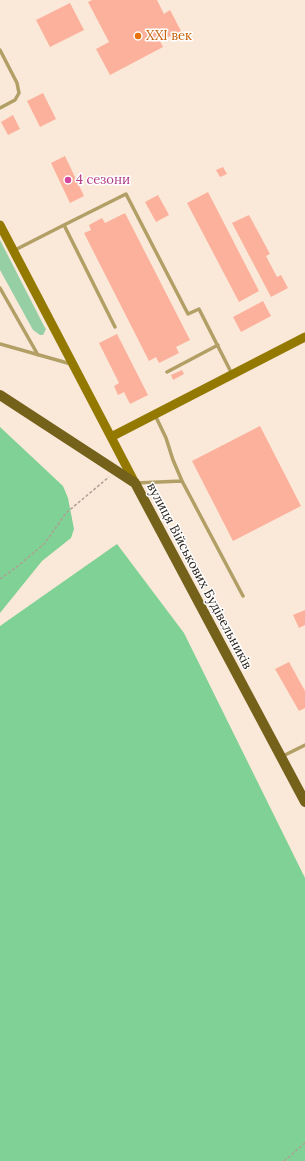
<!DOCTYPE html>
<meta charset="utf-8">
<style>
body{margin:0}
canvas{display:block;background:#fae8d8}
</style>
<canvas width="305" height="1161"></canvas>
<script>
const g = document.querySelector('canvas').getContext('2d');
g.lineJoin = 'round';
function fill(path, color) {
  g.fillStyle = color;
  g.fill(path, 'evenodd');
}
function shape(rows) {
  const path = new Path2D();
  for (const r of rows) {
    path.moveTo(r[0], r[1]);
    for (let i = 2; i < r.length; i += 2) path.lineTo(r[i], r[i + 1]);
  }
  return path;
}
function stroke(path, color, width, dash) {
  g.strokeStyle = color;
  g.lineWidth = width;
  g.lineCap = dash ? 'butt' : 'round';
  g.setLineDash(dash || []);
  g.stroke(path);
}
function label(font, color, halo, rows, align = 'center') {
  g.font = font + ' Lora,serif';
  g.lineWidth = 3;
  g.setLineDash([]);
  g.textBaseline = 'middle';
  g.strokeStyle = halo;
  g.fillStyle = color;
  for (const [text, x, y, turn = 0] of rows) {
    g.save();
    g.translate(x, y);
    g.rotate((+turn || 0) * Math.PI / 180);
    g.textAlign = isNaN(turn) ? turn : align;
    if (halo) g.strokeText(text, 0, 0);
    g.fillText(text, 0, 0);
    g.restore();
  }
}
const green = shape([
 [0,240,44,326,46,329,43,335,40,335,33,330,0,270]
]);
const forest = shape([
 [0,427,63,486,68,498,74,529,71,538,42,561,0,613],
 [117,544,184,633,305,878,305,1161,0,1161,0,626]
]);
const building = shape([
 [92,0,157,0,164,14,170,10,181,31,160,41,163,47,110,75,96,49,109,42,88,2],
 [70,3,84,30,50,47,36,20],
 [43,93,56,119,40,127,27,101],
 [13,115,20,129,8,135,1,122],
 [65,156,84,196,70,203,51,163],
 [223,167,227,174,220,177,216,170],
 [208,192,259,291,239,302,187,203],
 [158,195,169,215,156,222,145,202],
 [125,213,190,340,176,347,179,353,159,363,156,357,149,361,84,233,91,230,89,225,102,218,105,223],
 [249,215,270,254,266,256,277,277,281,275,288,288,271,297,232,223],
 [263,301,271,316,241,332,233,317],
 [117,334,148,395,130,404,124,392,118,395,114,386,119,383,99,343],
 [182,370,184,374,173,380,171,375],
 [260,426,301,506,233,541,192,461],
 [305,610,305,625,299,628,293,615],
 [289,662,305,691,305,708,299,711,275,669]
]);
const path = shape([
 [0,579,18,566,45,543,66,513,109,477],
 [284,1161,305,1143]
]);
const lane = shape([
 [0,50,17,83,19,93,15,100,0,108],
 [64,225,126,194,188,314,199,309,232,374],
 [13,251,64,225,115,327],
 [0,288,38,355],
 [0,344,71,364],
 [167,372,218,345],
 [155,415,166,438,173,460,182,481],
 [136,483,182,481,243,596],
 [283,756,305,745]
]);
const secondary = shape([
 [0,225,111,437],
 [135,483,111,437,305,337]
]);
const primary = shape([
 [0,395,135,483,305,802]
]);
const markers = [
 [138,36,4,"#e8710a"],
 [68,180,4,"#d1479c"]
];
const foodNames = [
 ["XXI век",146,36]
];
const hotelNames = [
 ["4 сезони",76,180]
];
const streetNames = [
 ["вулиця Військових Будівельників",199,576,62]
];
fill(green, '#95cfa3');
fill(forest, '#80d195');
fill(building, '#fcb19c');
stroke(path, '#aea094', 1.5, [3, 2]);
stroke(lane, '#b19f66', 3.5);
stroke(secondary, '#947900', 9);
stroke(primary, '#74611a', 10);
for (const [x, y, r, color] of markers) {
  const dot = new Path2D();
  dot.arc(x, y, r, 0, 2 * Math.PI);
  g.fillStyle = color;
  g.fill(dot);
  stroke(dot, '#fff', 1.5);
}
label('13px', '#c56008', '#fff', foodNames, 'left');
label('13px', '#b23c85', '#fff', hotelNames, 'left');
label('13px', '#29231d', '#fff', streetNames);
</script>
